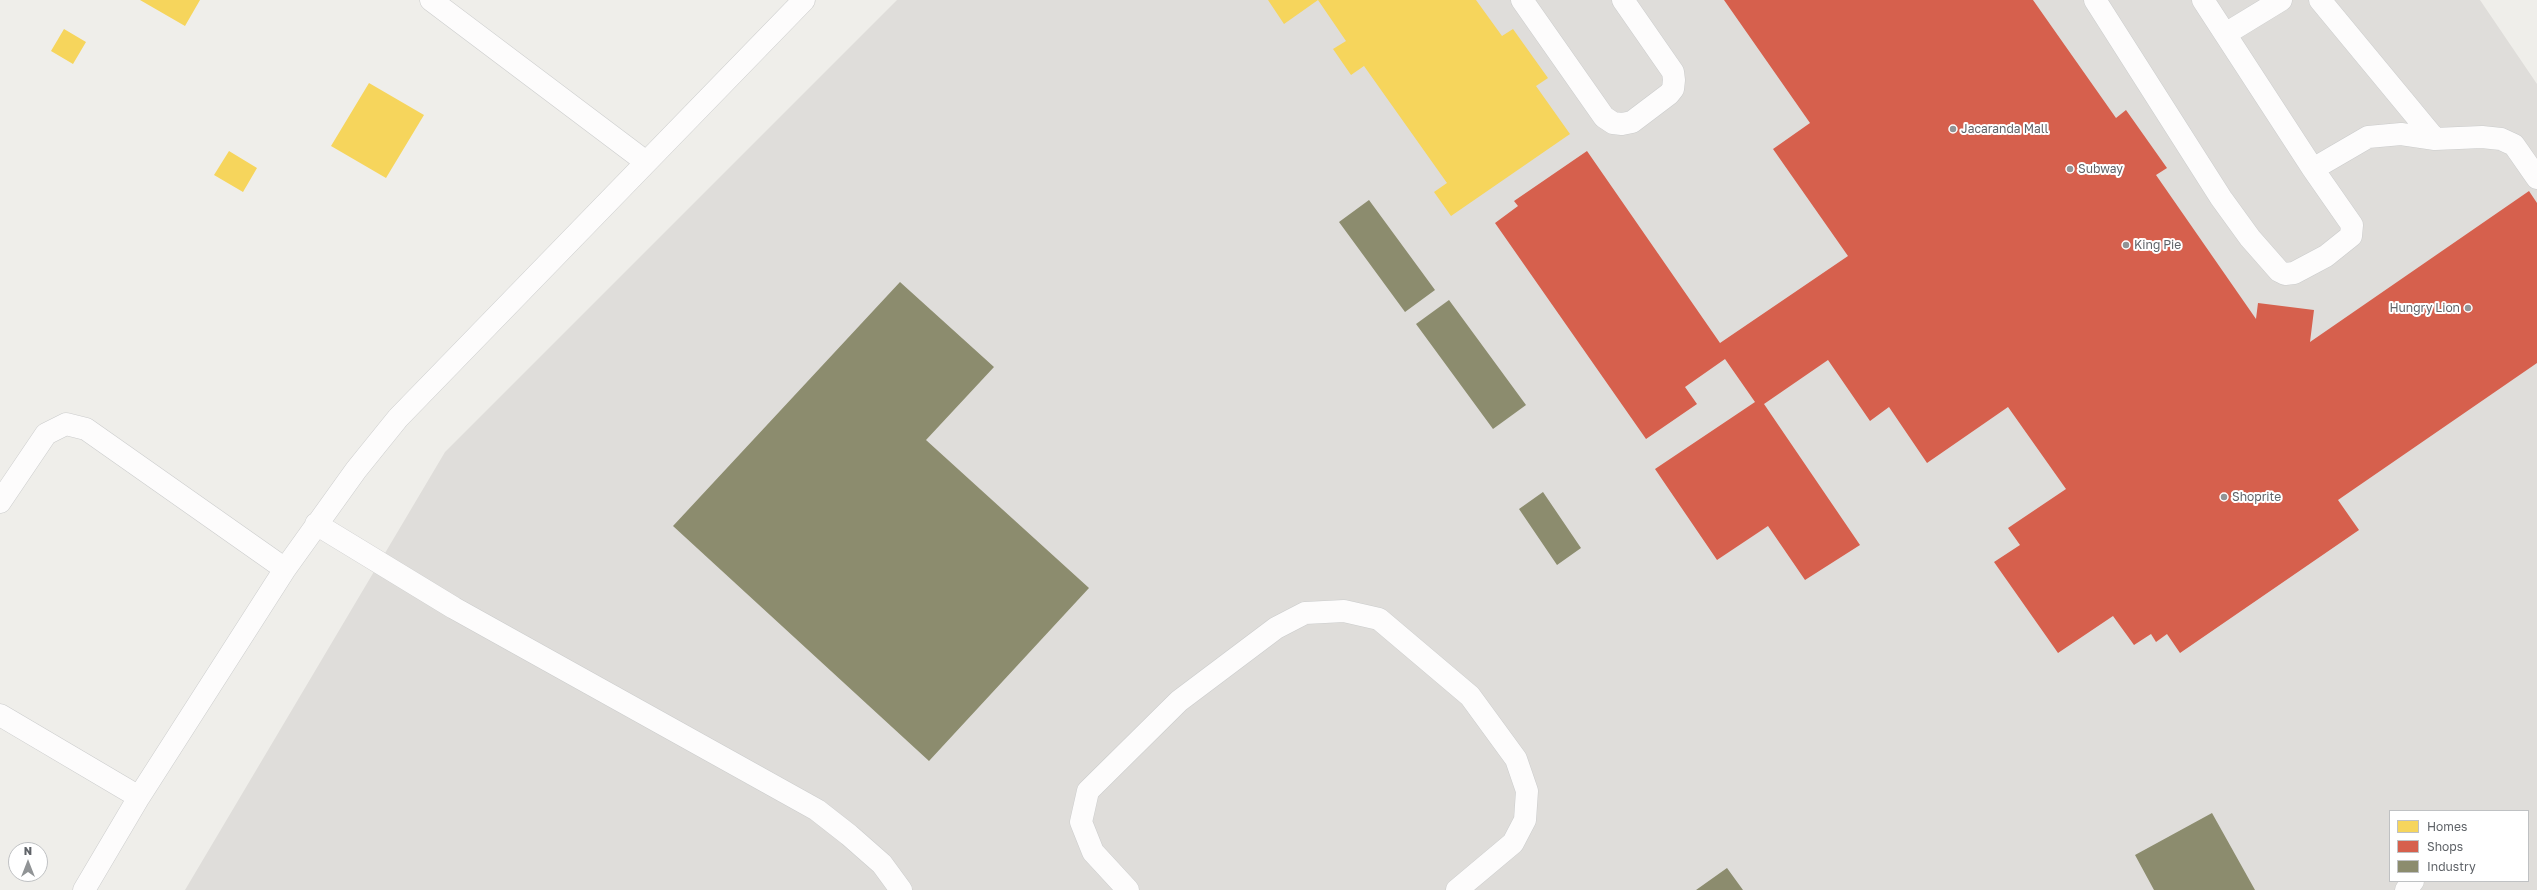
<!DOCTYPE html>
<style>
body{margin:0}
#map{position:relative;width:2537px;height:890px;overflow:hidden;background:#efeeea;font-family:"Golos Text",sans-serif}
canvas{display:block}
.legend{position:absolute;left:2389px;top:810px;width:140px;height:72px;box-sizing:border-box;background:#fff;border:1px solid #bfc1c3;margin:0;padding:5px 7px;list-style:none;font-size:12px;color:#5f6368}
.legend li{display:flex;align-items:center;gap:8px;height:20px}
.legend b{width:20px;border:1px solid #bfc1c3}
.north{position:absolute;left:8px;top:842px;width:40px;height:40px;box-sizing:border-box;background:#fff;border:1px solid #bfc1c3;border-radius:50%;rotate:0deg;font-size:11px;font-weight:700;line-height:16px;text-align:center;color:#5f6368}
.north::after{content:'';display:block;margin:auto;width:14px;height:18px;background:#919496;clip-path:polygon(50% 0,100% 100%,50% 72%,0 100%)}
</style>
<div id="map">
<canvas width="2537" height="890"></canvas>
<ul class="legend">
<li><b style="height:11px;background:#f6d55c"></b>Homes</li>
<li><b style="height:11px;background:#d6604d"></b>Shops</li>
<li><b style="height:11px;background:#8c8c6e"></b>Industry</li>
</ul>
<div class="north">N</div>
</div>
<script>
const g = document.querySelector('canvas').getContext('2d');
g.lineJoin = 'round';
function fill(path, color) {
  g.fillStyle = color;
  g.fill(path, 'evenodd');
}
function shape(rows) {
  const path = new Path2D();
  for (const r of rows) {
    path.moveTo(r[0], r[1]);
    for (let i = 2; i < r.length; i += 2) path.lineTo(r[i], r[i + 1]);
  }
  return path;
}
function stroke(path, color, width, dash) {
  g.strokeStyle = color;
  g.lineWidth = width;
  g.lineCap = dash ? 'butt' : 'round';
  g.setLineDash(dash || []);
  g.stroke(path);
}
function label(font, color, halo, rows, align = 'center') {
  g.font = font + ' "Golos Text",sans-serif';
  g.lineWidth = 4;
  g.setLineDash([]);
  g.textBaseline = 'middle';
  g.strokeStyle = halo;
  g.fillStyle = color;
  for (const [text, x, y, turn = 0] of rows) {
    g.save();
    g.translate(x, y);
    g.rotate((+turn || 0) * Math.PI / 180);
    g.textAlign = isNaN(turn) ? turn : align;
    if (halo) g.strokeText(text, 0, 0);
    g.fillText(text, 0, 0);
    g.restore();
  }
}
const industrial = shape([
 [897,0,2480,0,2537,84,2537,890,185,890,445,452],
 [2390,811,2528,811,2528,881,2390,881]
]);
const homes = shape([
 [140,0,200,0,185,26],
 [1268,0,1476,0,1502,36,1513,29,1548,78,1536,86,1570,134,1451,216,1434,192,1447,183,1364,66,1351,75,1333,49,1346,41,1318,0,1284,24],
 [64,29,86,42,73,64,51,51],
 [369,83,424,115,386,178,331,146],
 [229,151,257,168,243,192,214,175]
]);
const shops = shape([
 [1724,0,2033,0,2116,118,2126,110,2167,168,2156,175,2256,319,2258,303,2314,310,2310,342,2529,191,2537,203,2537,363,2338,500,2359,530,2180,653,2167,634,2156,642,2151,634,2134,645,2113,616,2058,653,1994,562,2020,545,2008,528,2066,489,2008,407,1927,463,1889,407,1870,421,1828,360,1764,404,1860,545,1805,580,1768,526,1717,560,1655,469,1755,402,1725,359,1685,387,1697,404,1646,439,1495,223,1518,206,1514,201,1587,151,1720,343,1848,256,1773,149,1810,123]
]);
const industry = shape([
 [1369,200,1435,290,1405,312,1339,222],
 [900,282,994,367,926,440,1089,588,929,761,673,526],
 [1449,300,1526,405,1493,429,1416,324],
 [1543,492,1581,548,1557,565,1519,509],
 [2212,813,2255,890,2154,890,2135,855],
 [1727,868,1743,890,1696,890]
]);
const minor = shape([
 [431,0,646,162],
 [1522,0,1604,117,1613,123,1622,124,1632,122,1669,94,1673,89,1674,80,1673,72,1623,0],
 [2095,0,2221,198,2250,238,2279,271,2285,274,2294,273,2326,256,2351,236,2352,225,2313,169,2368,137,2401,134,2435,139,2482,137,2501,139,2514,145,2537,178],
 [2203,0,2313,169],
 [2320,0,2435,139],
 [2227,33,2281,0],
 [0,502,46,434,66,424,86,429,285,569],
 [316,524,454,608,817,810,849,835,882,864,901,890],
 [0,715,139,797],
 [84,890,139,797,285,569,356,470,398,418,804,0],
 [1128,890,1093,852,1081,822,1088,791,1179,701,1276,628,1305,613,1344,611,1379,619,1470,696,1516,759,1527,791,1525,820,1513,843,1457,890],
 [2406,890,2413,881]
]);
const markers = [
 [1953,129,4,"#919496"],
 [2070,169,4,"#919496"],
 [2126,245,4,"#919496"],
 [2468,308,4,"#919496"],
 [2224,497,4,"#919496"]
];
const poiNames = [
 ["Jacaranda Mall",1961,129],
 ["Subway",2078,169],
 ["King Pie",2134,245],
 ["Hungry Lion",2460,308,"right"],
 ["Shoprite",2232,497]
];
fill(industrial, '#dfddda');
fill(homes, '#f6d55c');
fill(shops, '#d6604d');
fill(industry, '#8c8c6e');
stroke(minor, '#cbcccc', 23);
stroke(minor, '#fdfcfc', 22);
for (const [x, y, r, color] of markers) {
  const dot = new Path2D();
  dot.arc(x, y, r, 0, 2 * Math.PI);
  g.fillStyle = color;
  g.fill(dot);
  stroke(dot, '#fff', 1.5);
}
label('12px', '#5f6368', '#fff', poiNames, 'left');
</script>
